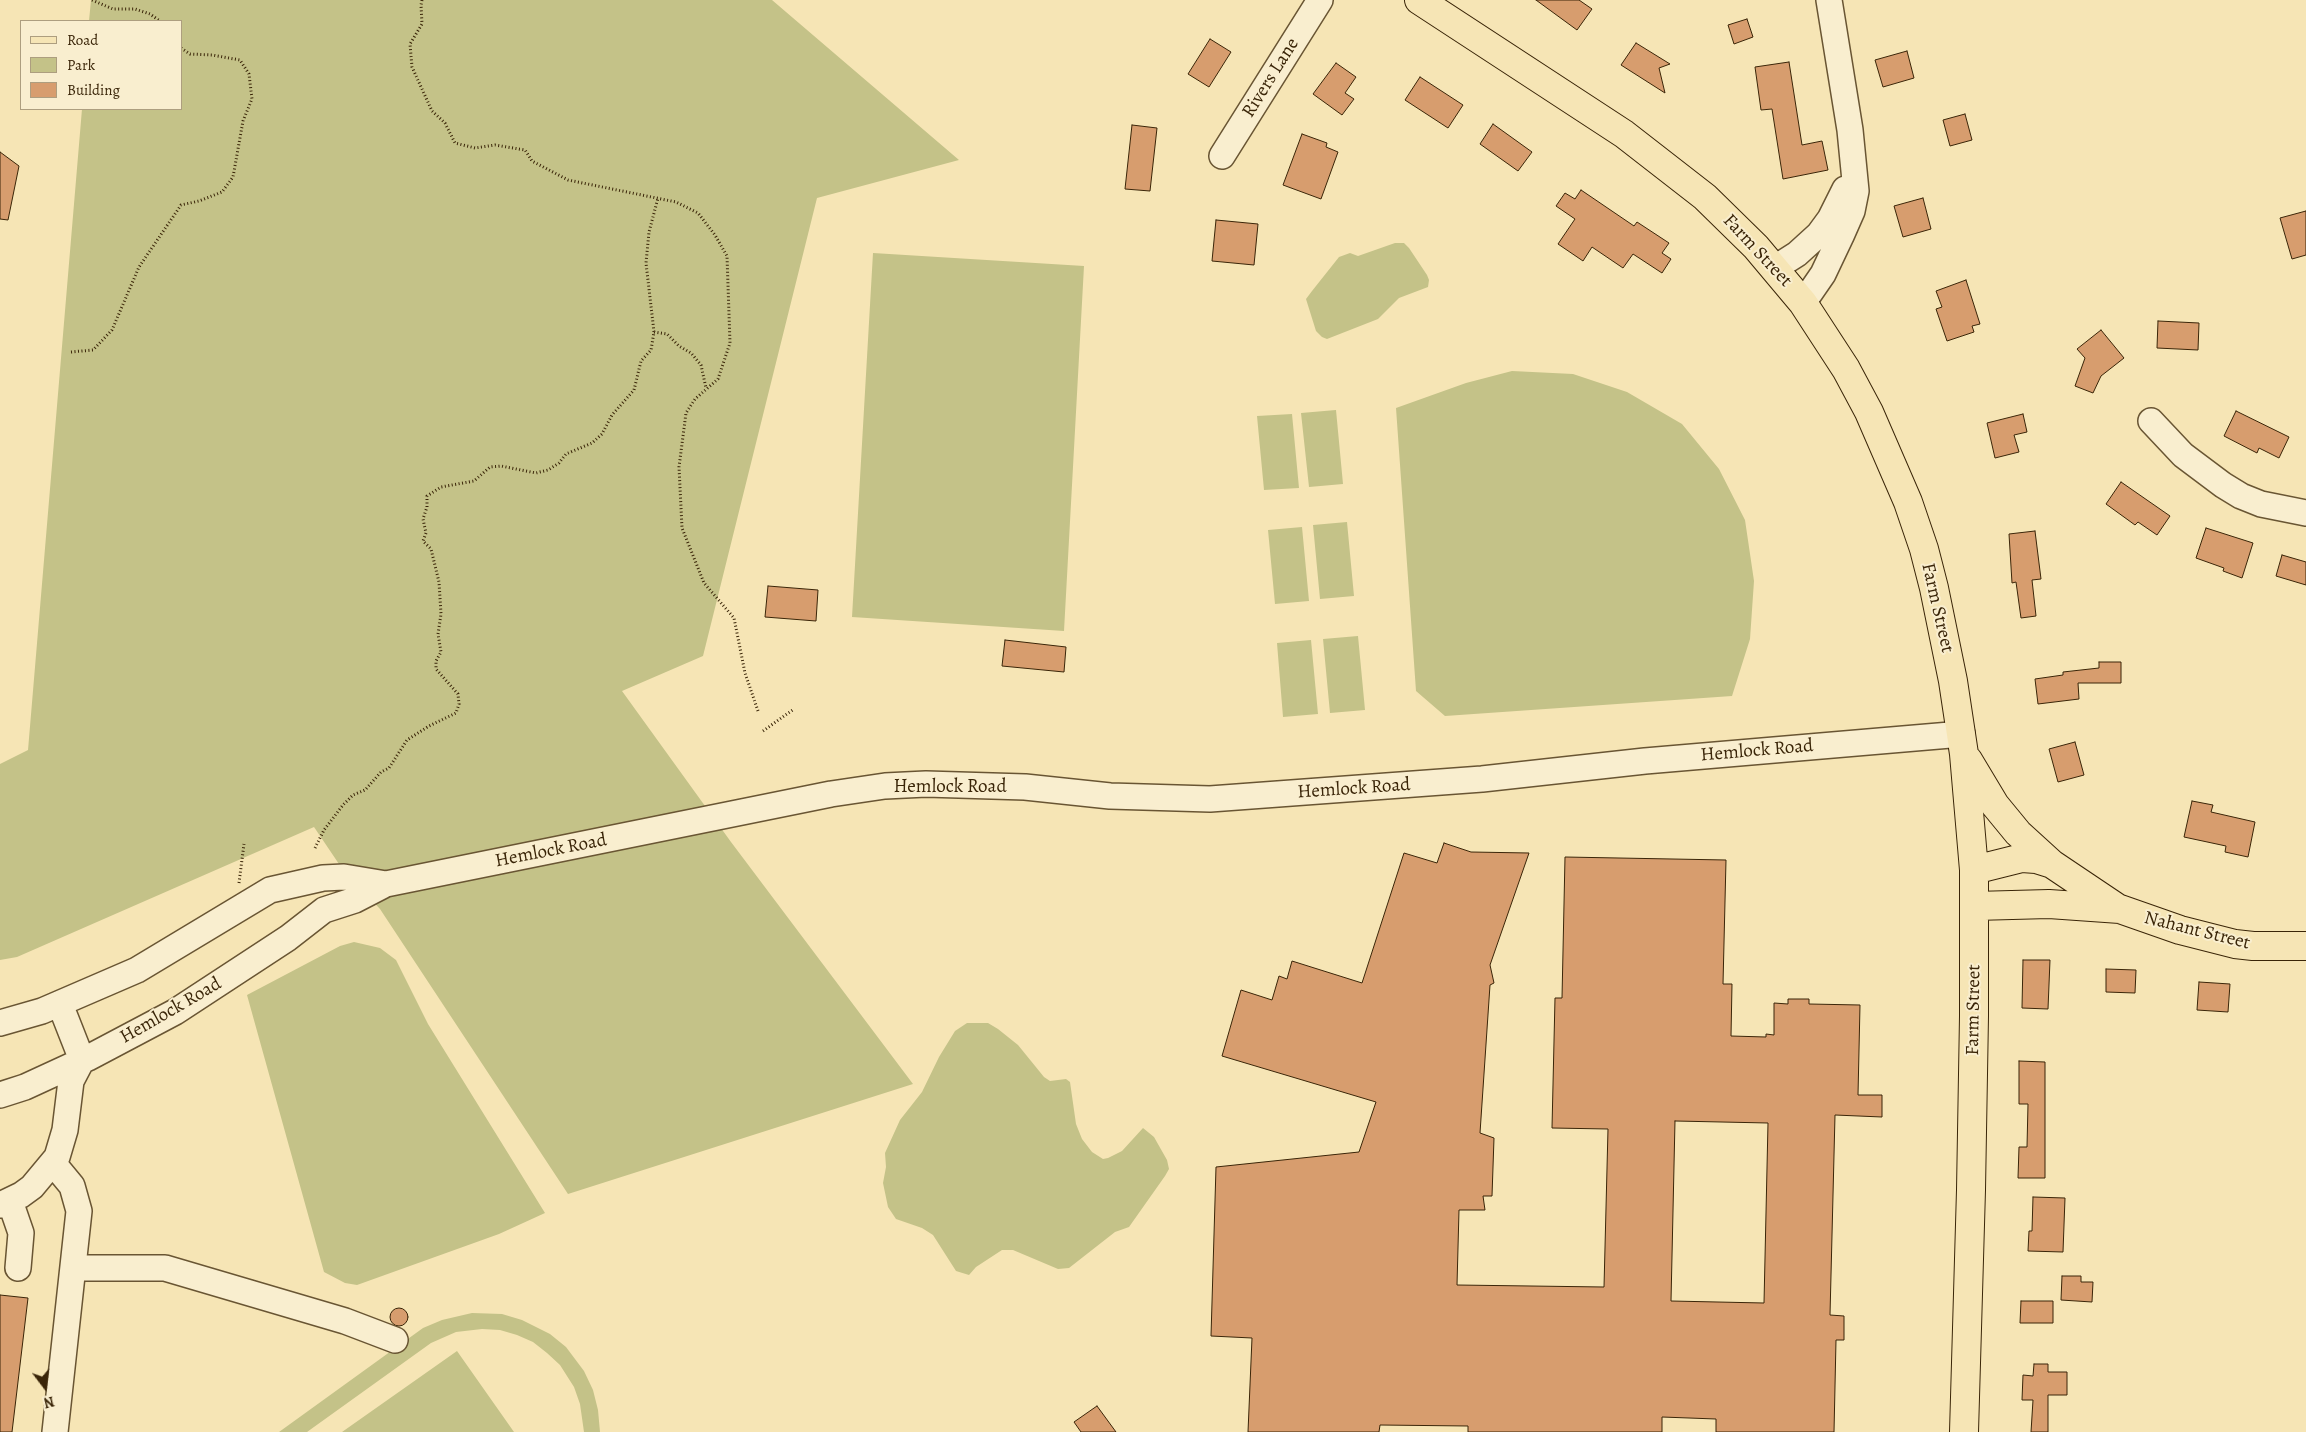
<!DOCTYPE html>
<style>
body{margin:0}
#map{position:relative;width:2306px;height:1432px;overflow:hidden;background:#f6e5b5;font-family:Alegreya,serif}
canvas{display:block}
.legend{position:absolute;left:20px;top:20px;width:162px;height:90px;box-sizing:border-box;background:#f9eecf;border:1px solid #ad9e7f;margin:0;padding:6px 9px;list-style:none;font-size:15px;color:#3a2508}
.legend li{display:flex;align-items:center;gap:10px;height:25px}
.legend b{width:25px;border:1px solid #ad9e7f}
.north{position:absolute;left:20px;top:1362px;width:50px;height:50px;-webkit-text-stroke:4px #f9eecf;paint-order:stroke;rotate:165deg;font-size:14px;font-weight:700;line-height:20px;text-align:center;color:#3a2508}
.north::after{content:'';display:block;margin:auto;width:18px;height:22px;background:#3a2508;clip-path:polygon(50% 0,100% 100%,50% 72%,0 100%)}
</style>
<div id="map">
<canvas width="2306" height="1432"></canvas>
<ul class="legend">
<li><b style="height:6px;background:#f6e5b5"></b>Road</li>
<li><b style="height:14px;background:#c4c288"></b>Park</li>
<li><b style="height:14px;background:#d79d6e"></b>Building</li>
</ul>
<div class="north">N</div>
</div>
<script>
const g = document.querySelector('canvas').getContext('2d');
g.lineJoin = 'round';
function fill(path, color) {
  g.fillStyle = color;
  g.fill(path, 'evenodd');
}
function shape(rows) {
  const path = new Path2D();
  for (const r of rows) {
    if (r.length === 3) {
      path.moveTo(r[0] + r[2], r[1]);
      path.arc(r[0], r[1], r[2], 0, 2 * Math.PI);
      continue;
    }
    path.moveTo(r[0], r[1]);
    for (let i = 2; i < r.length; i += 2) path.lineTo(r[i], r[i + 1]);
  }
  return path;
}
function stroke(path, color, width, dash) {
  g.strokeStyle = color;
  g.lineWidth = width;
  g.lineCap = dash ? 'butt' : 'round';
  g.setLineDash(dash || []);
  g.stroke(path);
}
function label(font, color, halo, rows, align = 'center') {
  g.font = font + ' Alegreya,serif';
  g.lineWidth = 4;
  g.setLineDash([]);
  g.textBaseline = 'middle';
  g.strokeStyle = halo;
  g.fillStyle = color;
  for (const [text, x, y, turn = 0] of rows) {
    g.save();
    g.translate(x, y);
    g.rotate((+turn || 0) * Math.PI / 180);
    g.textAlign = isNaN(turn) ? turn : align;
    if (halo) g.strokeText(text, 0, 0);
    g.fillText(text, 0, 0);
    g.restore();
  }
}
const green = shape([
 [91,0,772,0,959,160,817,198,703,656,622,691,731,842,913,1084,568,1194,380,909,341,867,314,827,17,957,0,960,0,764,28,750,82,109,181,109,181,21,89,21],
 [1395,243,1404,243,1409,248,1427,275,1429,280,1428,287,1399,298,1378,319,1327,339,1322,337,1316,331,1306,299,1312,291,1339,257,1350,253,1358,256],
 [873,253,1084,266,1064,631,852,617],
 [1512,371,1573,374,1627,392,1682,424,1719,469,1745,520,1754,581,1750,639,1732,696,1445,716,1416,691,1396,408,1466,383],
 [1336,410,1343,484,1309,487,1301,413],
 [1292,414,1299,488,1264,490,1257,416],
 [1347,522,1354,596,1320,599,1313,525],
 [1302,527,1309,601,1275,604,1268,530],
 [1358,636,1365,710,1330,713,1323,639],
 [1311,640,1318,714,1283,717,1277,643],
 [354,942,380,948,396,960,428,1024,545,1213,499,1234,357,1285,345,1283,324,1272,247,995,340,946],
 [967,1023,988,1023,998,1029,1018,1045,1044,1077,1050,1081,1066,1079,1070,1082,1076,1124,1082,1139,1092,1152,1103,1159,1108,1158,1122,1151,1143,1128,1154,1137,1167,1160,1169,1169,1165,1176,1129,1227,1115,1232,1069,1268,1058,1269,1013,1250,1002,1250,976,1267,969,1275,956,1271,933,1235,922,1228,896,1219,888,1207,883,1183,886,1167,885,1153,900,1120,922,1092,939,1057,955,1031],
 [472,1313,502,1314,522,1320,550,1334,566,1347,584,1371,593,1390,598,1410,600,1432,584,1432,580,1404,574,1387,560,1365,547,1353,533,1342,517,1335,500,1330,482,1329,456,1332,431,1343,307,1432,279,1432,423,1328,442,1320],
 [457,1351,514,1432,342,1432]
]);
const building = shape([
 [1536,0,1579,0,1592,9,1577,30,1536,0],
 [1747,19,1753,37,1734,44,1728,25,1747,19],
 [1210,39,1231,52,1209,87,1188,74,1210,39],
 [1636,43,1670,64,1659,68,1665,93,1621,65,1636,43],
 [1907,51,1914,78,1883,87,1875,60,1907,51],
 [1789,62,1802,145,1822,141,1828,170,1783,179,1772,109,1761,110,1755,67,1789,62],
 [1336,63,1356,77,1345,93,1354,99,1342,115,1313,94,1336,63],
 [1420,77,1463,105,1448,128,1405,100,1420,77],
 [1965,114,1972,140,1950,146,1943,120,1965,114],
 [1493,124,1532,152,1518,171,1480,144,1493,124],
 [1132,125,1157,128,1150,191,1125,189,1132,125],
 [1302,134,1327,143,1326,147,1338,152,1321,199,1283,185,1302,134],
 [0,152,19,166,8,220,0,219,0,152],
 [1581,190,1634,226,1637,222,1669,243,1662,253,1671,259,1662,273,1633,254,1623,268,1592,247,1583,261,1558,244,1575,219,1556,206,1565,193,1575,199,1581,190],
 [1923,198,1931,229,1903,237,1894,206,1923,198],
 [2306,211,2306,255,2292,259,2280,218,2306,211],
 [1216,220,1258,224,1254,265,1212,261,1216,220],
 [1966,280,1980,324,1972,326,1974,332,1947,341,1936,309,1942,307,1936,291,1966,280],
 [2158,321,2199,323,2198,350,2157,348,2158,321],
 [2101,330,2124,358,2101,376,2093,393,2075,386,2085,358,2077,349,2101,330],
 [2236,411,2289,437,2279,458,2259,448,2257,453,2224,436,2236,411],
 [2023,414,2027,432,2014,435,2019,452,1995,458,1987,423,2023,414],
 [2121,482,2170,516,2157,535,2138,522,2135,525,2106,504,2121,482],
 [2206,528,2253,543,2242,578,2223,571,2224,568,2196,558,2206,528],
 [2035,531,2041,579,2032,580,2036,616,2021,618,2016,582,2012,583,2009,534,2035,531],
 [2282,555,2306,562,2306,585,2276,576,2282,555],
 [768,586,818,590,816,621,765,617,768,586],
 [1005,640,1066,647,1064,672,1002,666,1005,640],
 [2099,662,2121,662,2121,683,2078,683,2079,699,2038,704,2035,679,2063,675,2063,672,2099,668,2099,662],
 [2075,742,2084,775,2058,782,2049,749,2075,742],
 [2192,801,2213,805,2211,812,2255,822,2248,857,2225,852,2226,846,2184,837,2192,801],
 [1444,843,1471,852,1529,853,1490,965,1494,983,1490,985,1480,1133,1494,1138,1492,1196,1483,1196,1485,1210,1459,1210,1457,1285,1604,1287,1608,1129,1552,1128,1555,998,1562,998,1565,857,1726,860,1723,984,1732,984,1731,1036,1766,1037,1766,1034,1774,1035,1774,1003,1788,1004,1788,999,1809,999,1809,1004,1860,1005,1858,1095,1882,1095,1882,1117,1835,1115,1830,1315,1844,1316,1844,1340,1836,1340,1834,1432,1716,1432,1716,1419,1662,1417,1662,1432,1468,1432,1468,1426,1380,1425,1379,1432,1248,1432,1252,1338,1211,1336,1216,1167,1359,1152,1376,1102,1222,1056,1241,990,1272,1000,1279,976,1287,979,1292,961,1362,983,1404,853,1437,863,1444,843],
 [1675,1121,1768,1123,1764,1303,1671,1301,1675,1121],
 [2023,960,2050,960,2048,1009,2022,1008,2023,960],
 [2106,969,2136,970,2135,993,2106,992,2106,969],
 [2199,982,2230,984,2228,1012,2197,1010,2199,982],
 [2019,1061,2045,1062,2045,1178,2018,1178,2019,1147,2027,1147,2028,1104,2019,1104,2019,1061],
 [2033,1197,2065,1198,2063,1252,2028,1251,2029,1231,2032,1231,2033,1197],
 [2062,1276,2081,1276,2081,1282,2093,1282,2092,1302,2061,1300,2062,1276],
 [0,1295,28,1298,12,1432,0,1432,0,1295],
 [2021,1301,2053,1301,2053,1323,2020,1323,2021,1301],
 [399,1317,9],
 [2034,1364,2048,1364,2048,1372,2067,1372,2067,1395,2048,1395,2048,1432,2031,1432,2033,1400,2022,1400,2023,1375,2033,1376,2034,1364],
 [1097,1406,1116,1432,1081,1432,1074,1422,1097,1406]
]);
const path = shape([
 [92,0,113,9,135,9,150,14,160,21],
 [422,0,421,5,422,24,410,44,412,67,432,111,445,123,455,143,475,148,495,145,525,150,532,161,568,180,676,202,698,213,715,235,727,256,730,343,718,379,695,399,686,413,679,467,682,528,704,583,734,618,745,673,758,711],
 [654,332,667,334,679,346,691,353,701,365,706,388],
 [71,352,93,350,112,330,139,267,181,205,199,201,222,192,233,177,243,121,252,99,249,74,240,60,212,55,190,54,181,48],
 [763,731,794,709],
 [315,848,324,830,343,805,353,795,365,790,381,772,389,768,407,740,429,726,456,713,459,704,458,694,436,669,436,661,441,652,438,634,441,614,439,582,431,549,423,541,426,533,423,519,427,507,427,496,441,487,474,481,490,467,501,466,536,473,548,470,559,463,566,454,592,443,602,434,612,415,634,390,641,361,651,350,654,332,646,263,649,232,658,198],
 [239,883,244,844]
]);
const minor = shape([
 [1222,156,1320,0],
 [1775,268,1797,254,1819,234,1830,219,1845,189],
 [1803,303,1823,274,1841,236,1852,211,1856,191,1850,130,1829,0],
 [2151,421,2183,455,2223,485,2241,496,2261,504,2306,513],
 [0,1023,42,1011,137,970,270,890,323,878,344,877,386,884],
 [0,1095,25,1087,88,1058,175,1012,288,938,324,910,355,900,386,884,831,794,885,786,926,784,1025,787,1110,796,1210,799,1482,779,1645,761,1962,734],
 [53,1163,72,1186,79,1211,55,1432],
 [10,1201,21,1233,18,1268],
 [0,1205,21,1195,32,1187,57,1157,65,1130,71,1081,82,1060,60,1004],
 [74,1268,165,1268,345,1321,395,1340]
]);
const major = shape([
 [1419,0,1624,134,1705,197,1756,247,1803,303,1846,369,1869,412,1908,502,1924,549,1934,588,1953,681,1964,754,1974,870,1974,1016,1971,1190,1964,1432],
 [1968,760,1995,805,2018,833,2052,864,2119,909],
 [1974,870,2022,858,2036,859,2052,864],
 [1975,906,2049,904,2120,909,2180,930,2235,944,2253,946,2306,946]
]);
const streetNames = [
 ["Rivers Lane",1271,78,-58],
 ["Farm Street",1757,251,47],
 ["Farm Street",1937,608,77],
 ["Hemlock Road",1757,751,-5],
 ["Hemlock Road",950,787],
 ["Hemlock Road",1354,789,-4],
 ["Hemlock Road",551,851,-11],
 ["Nahant Street",2197,931,14],
 ["Farm Street",1974,1010,-89],
 ["Hemlock Road",171,1011,-30]
];
fill(green, '#c4c288');
fill(building, '#d79d6e');
stroke(building, '#3a2508', 1);
stroke(minor, '#695533', 28);
stroke(major, '#3a2508', 30);
stroke(path, '#3a2508', 3, [1, 2.5]);
stroke(minor, '#f9eecf', 25);
stroke(major, '#f6e5b5', 28);
label('19px', '#3a2508', '#f9eecf', streetNames);
</script>
